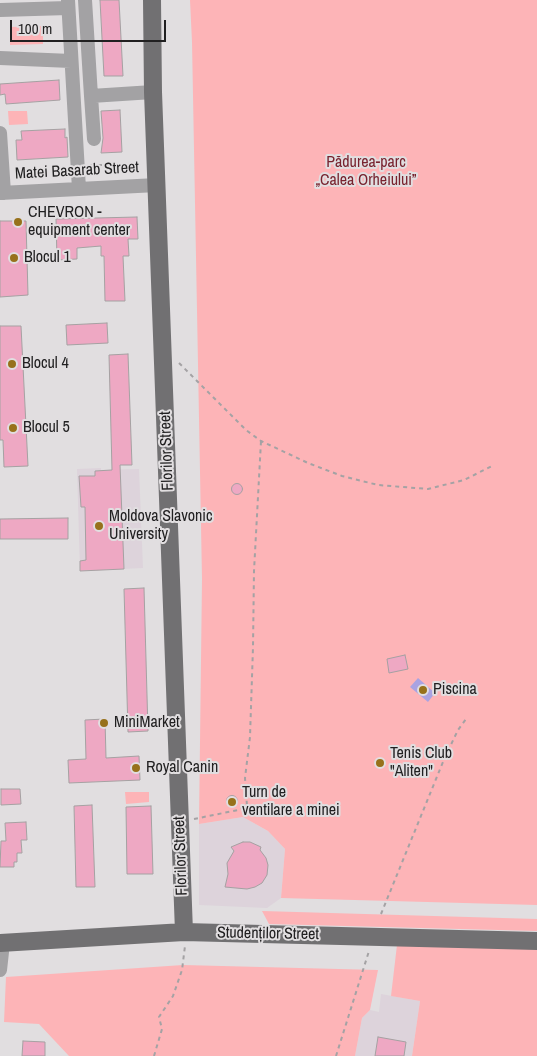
<!DOCTYPE html>
<meta charset="utf-8">
<style>
body{margin:0}
#map{position:relative;width:537px;height:1056px;overflow:hidden;background:#e1dee0;font-family:"Archivo Narrow",sans-serif}
canvas{display:block}
.scale{position:absolute;left:10px;top:20px;width:156px;height:22px;box-sizing:border-box;border:2px solid #212021;border-top:0;padding-left:6px;font-size:15px;line-height:18px;white-space:nowrap;color:#212021;-webkit-text-stroke:4px #e1dee0;paint-order:stroke}
</style>
<div id="map">
<canvas width="537" height="1056"></canvas>
<div class="scale">100 m</div>
</div>
<script>
const g = document.querySelector('canvas').getContext('2d');
g.lineJoin = 'round';
function fill(path, color) {
  g.fillStyle = color;
  g.fill(path, 'evenodd');
}
function shape(rows) {
  const path = new Path2D();
  for (const r of rows) {
    if (r.length === 3) {
      path.moveTo(r[0] + r[2], r[1]);
      path.arc(r[0], r[1], r[2], 0, 2 * Math.PI);
      continue;
    }
    path.moveTo(r[0], r[1]);
    for (let i = 2; i < r.length; i += 2) path.lineTo(r[i], r[i + 1]);
  }
  return path;
}
function stroke(path, color, width, dash) {
  g.strokeStyle = color;
  g.lineWidth = width;
  g.lineCap = dash ? 'butt' : 'round';
  g.setLineDash(dash || []);
  g.stroke(path);
}
function label(font, color, halo, rows, align = 'center') {
  g.font = font + ' "Archivo Narrow",sans-serif';
  g.lineWidth = 4;
  g.setLineDash([]);
  g.textBaseline = 'middle';
  g.strokeStyle = halo;
  g.fillStyle = color;
  for (const [text, x, y, turn = 0] of rows) {
    g.save();
    g.translate(x, y);
    g.rotate((+turn || 0) * Math.PI / 180);
    g.textAlign = isNaN(turn) ? turn : align;
    if (halo) g.strokeText(text, 0, 0);
    g.fillText(text, 0, 0);
    g.restore();
  }
}
const built = shape([
 [101,468,101,470,139,469,143,568,80,571,77,469],
 [243,817,268,831,285,849,281,898,267,908,199,905,199,824],
 [381,994,420,1001,412,1056,355,1056,362,1018,370,1010,379,1012]
]);
const green = shape([
 [190,0,537,0,537,905,281,898,285,849,268,831,243,817,199,824,202,579,192,42],
 [43,26,43,44,10,45,10,27],
 [8,111,27,111,28,124,9,125],
 [125,792,149,792,149,802,126,804],
 [262,911,537,919,537,931,269,924],
 [397,945,537,949,537,1056,412,1056,420,1001,391,996],
 [183,965,378,970,370,1010,362,1018,355,1056,69,1056,39,1024,4,1022,6,977]
]);
const water = shape([
 [418,678,435,693,428,702,410,687]
]);
const building = shape([
 [100,0,119,0,123,76,104,76,100,0],
 [59,80,60,100,6,104,5,94,0,95,0,84,59,80],
 [120,110,122,152,101,153,103,138,101,111,120,110],
 [65,129,65,138,67,137,68,157,17,160,16,140,22,140,21,131,65,129],
 [137,217,138,239,128,239,129,256,123,256,125,301,105,301,104,256,101,256,101,246,77,248,77,259,57,260,56,219,137,217],
 [0,221,26,221,28,295,0,297,0,221],
 [107,323,108,343,67,345,66,325,107,323],
 [0,326,21,326,28,466,4,467,3,440,0,440,0,326],
 [128,354,132,465,120,465,124,569,80,571,80,561,86,560,85,507,81,507,79,476,95,476,95,471,112,470,109,355,128,354],
 [237,489,5.5],
 [68,518,68,539,0,539,0,519,68,518],
 [144,588,148,731,128,732,124,589,144,588],
 [405,655,408,669,389,673,387,659,405,655],
 [105,719,106,758,139,756,140,780,69,783,68,760,86,759,85,720,105,719],
 [1,789,20,789,21,804,1,805,1,789],
 [232,801,5.5],
 [92,805,95,887,76,887,74,806,92,805],
 [151,806,153,874,127,874,126,807,151,806],
 [26,822,27,840,21,840,22,853,17,853,17,862,14,862,14,867,0,867,1,841,6,841,5,823,26,822],
 [243,842,250,842,261,847,260,850,266,858,268,865,267,875,262,883,255,887,247,889,225,887,228,874,227,863,234,851,231,847,243,842],
 [378,1037,406,1042,404,1056,375,1056,378,1037],
 [23,1041,45,1042,45,1056,22,1056,23,1041]
]);
const path = shape([
 [90,165,102,165],
 [179,363,246,430,261,441,308,463,342,476,378,485,428,489,464,480,494,465],
 [194,819,238,810,247,806,245,778,250,737,253,647,254,571,261,441],
 [381,914,445,757,458,730,466,719],
 [154,1056,162,1029,159,1017,173,996,182,970,185,946],
 [336,1056,369,951]
]);
const minor = shape([
 [68,0,79,189],
 [85,0,91,96,153,92],
 [0,10,68,8],
 [0,58,71,61],
 [91,96,94,139],
 [0,133,4,193],
 [0,193,157,185],
 [0,970,3,943]
]);
const major = shape([
 [152,0,153,92,184,932],
 [0,943,184,932,537,941]
]);
const markers = [
 [18,222,5,"#97711b"],
 [14,258,5,"#97711b"],
 [12,364,5,"#97711b"],
 [13,428,5,"#97711b"],
 [99,526,5,"#97711b"],
 [423,690,5,"#97711b"],
 [104,723,5,"#97711b"],
 [380,763,5,"#97711b"],
 [136,768,5,"#97711b"],
 [232,802,5,"#97711b"]
];
const parkNames = [
 ["Pădurea-parc",366,163],
 ["„Calea Orheiului”",366,181]
];
const streetNames = [
 ["Matei Basarab Street",77,171,-3],
 ["Florilor Street",167,451,-92],
 ["Florilor Street",181,856,-92],
 ["Studenților Street",268,934,1]
];
const poiNames = [
 ["CHEVRON -",28,213],
 ["equipment center",28,231],
 ["Blocul 1",24,258],
 ["Blocul 4",22,364],
 ["Blocul 5",23,428],
 ["Moldova Slavonic",109,517],
 ["University",109,535],
 ["Piscina",433,690],
 ["MiniMarket",114,723],
 ["Tenis Club",390,754],
 ["\"Aliten\"",390,772],
 ["Royal Canin",146,768],
 ["Turn de",242,793],
 ["ventilare a minei",242,811]
];
fill(built, '#ddd3db');
fill(green, '#fdb4b7');
fill(water, '#a9a3e2');
fill(building, '#eea8c3');
stroke(building, '#a5a1a2', 1);
stroke(path, '#a4a2a4', 2, [4, 4]);
stroke(minor, '#a3a2a4', 14);
stroke(major, '#717072', 18);
for (const [x, y, r, color] of markers) {
  const dot = new Path2D();
  dot.arc(x, y, r, 0, 2 * Math.PI);
  g.fillStyle = color;
  g.fill(dot);
  stroke(dot, '#e1dee0', 2);
}
label('16px', '#78222e', '#e1dee0', parkNames);
label('16px', '#212021', '#e1dee0', streetNames);
label('16px', '#212021', '#e1dee0', poiNames, 'left');
</script>
